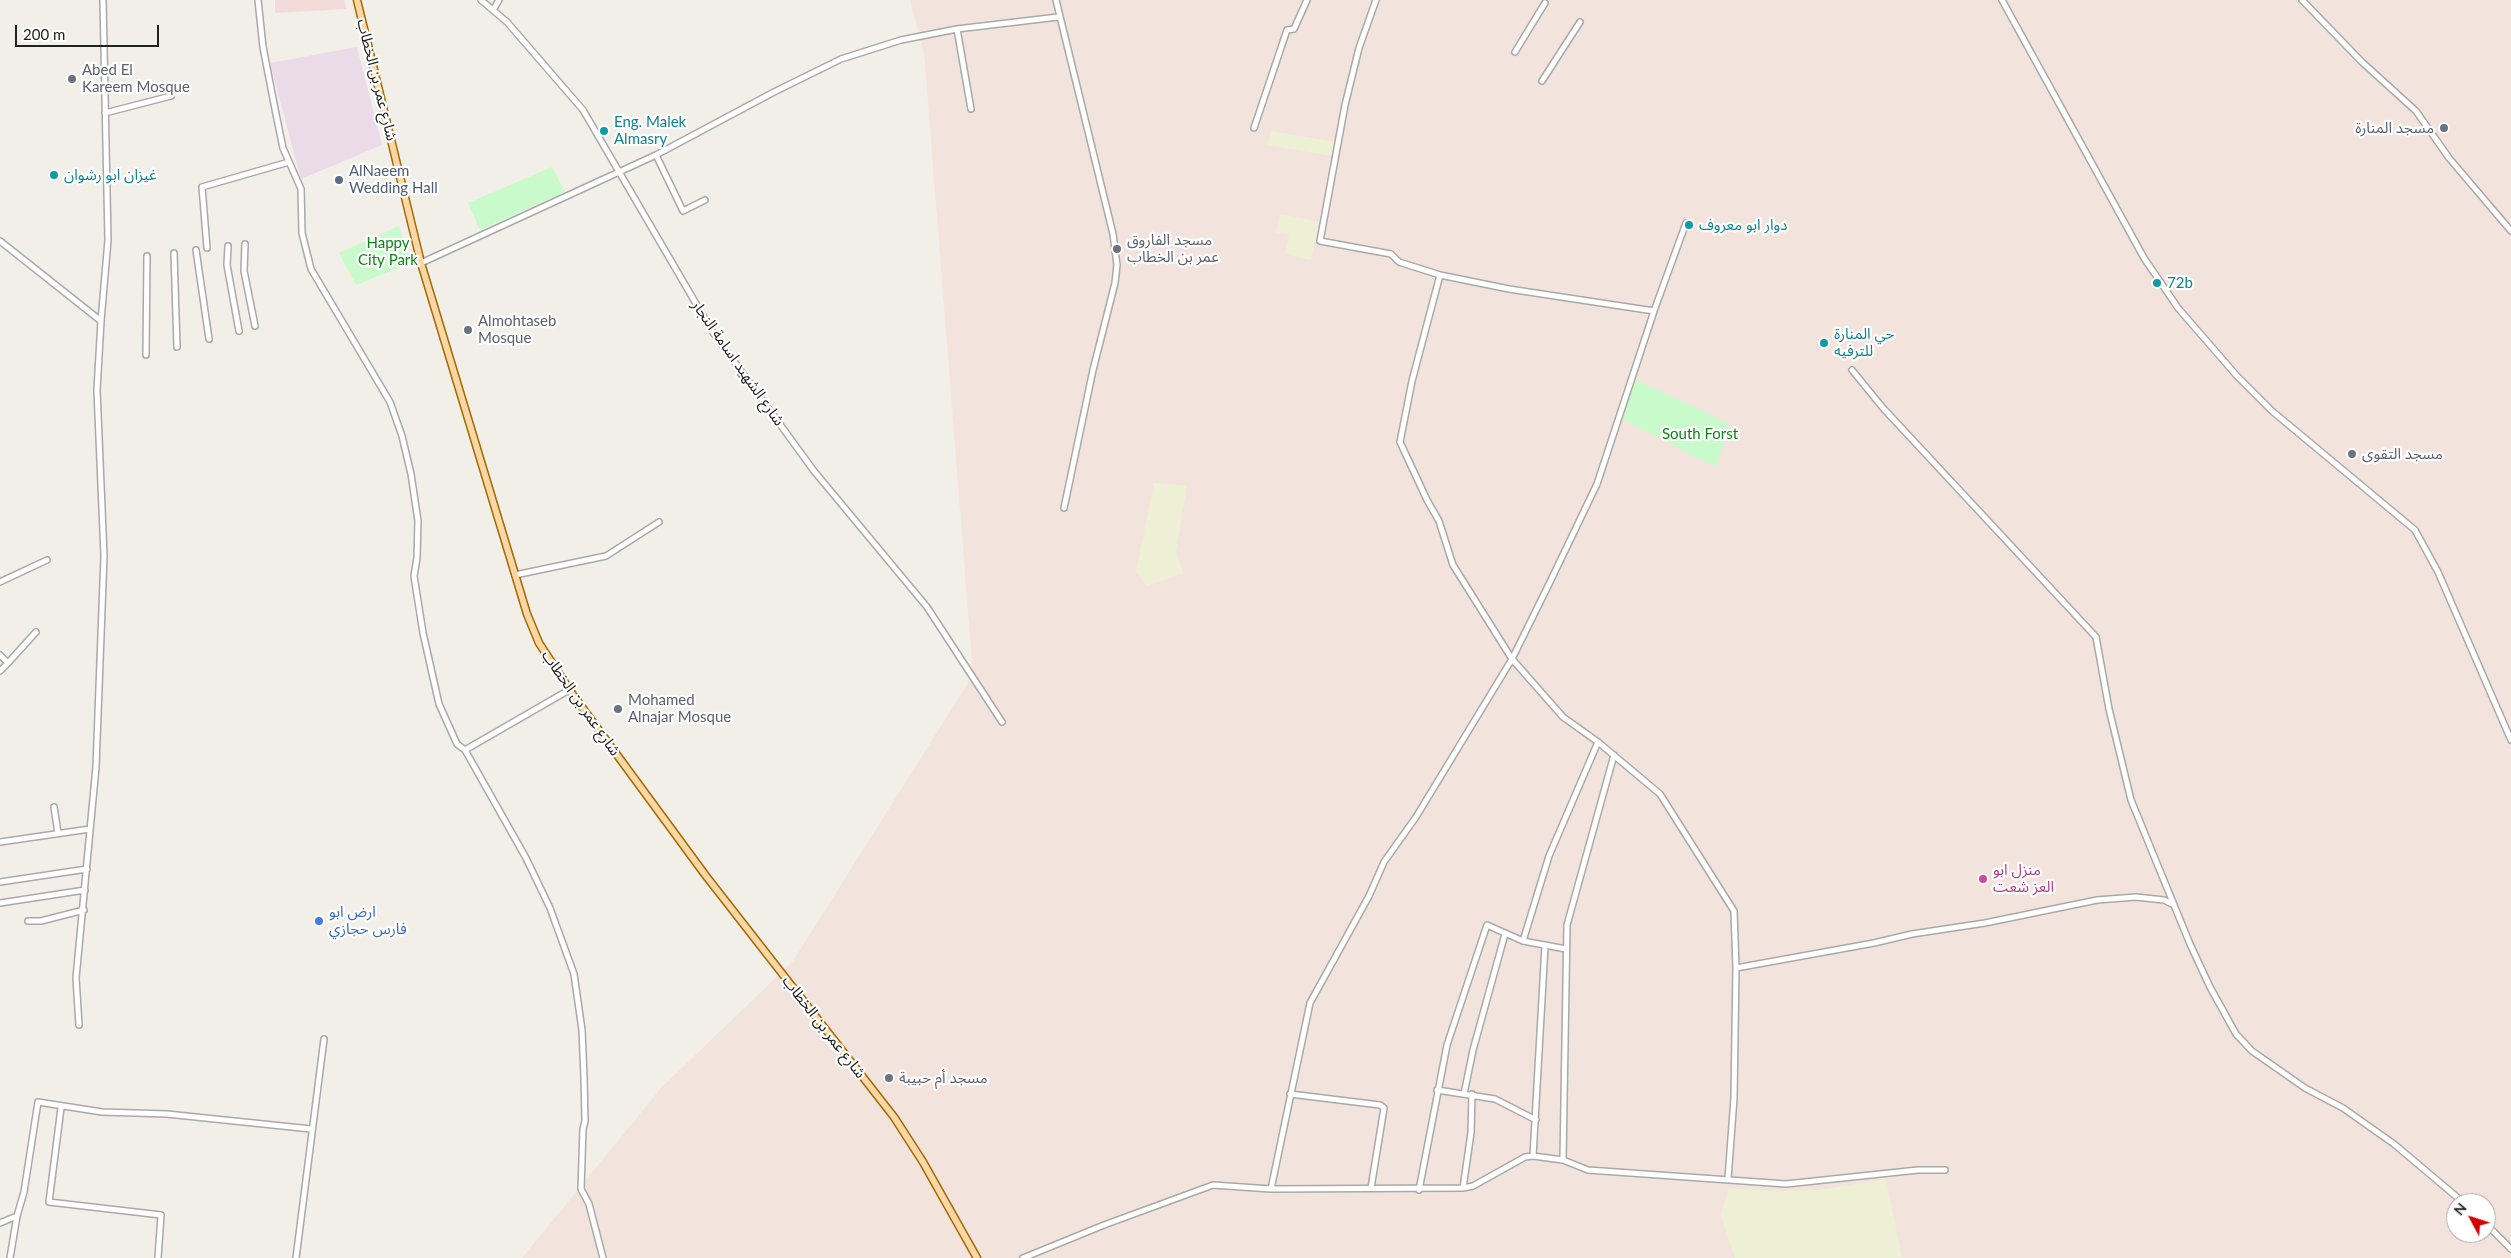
<!DOCTYPE html>
<meta charset="utf-8">
<style>
body{margin:0}
#map{position:relative;width:2511px;height:1258px;overflow:hidden;background:#f2efe9;font-family:Lato,sans-serif}
canvas{display:block}
.north{position:absolute;left:2446px;top:1193px;width:50px;height:50px;box-sizing:border-box;background:#fff;border:1px solid #a7a7a7;border-radius:50%;rotate:310deg;font-size:14px;font-weight:700;line-height:20px;text-align:center;color:#222}
.north::after{content:'';display:block;margin:auto;width:18px;height:22px;background:#d40000;clip-path:polygon(50% 0,100% 100%,50% 72%,0 100%)}
.scale{position:absolute;left:15px;top:25px;width:144px;height:22px;box-sizing:border-box;border:2px solid #222;border-top:0;padding-left:6px;font-size:15px;line-height:18px;white-space:nowrap;color:#222;-webkit-text-stroke:4px #fff;paint-order:stroke}
</style>
<div id="map">
<canvas width="2511" height="1258"></canvas>
<div class="north">N</div>
<div class="scale">200 m</div>
</div>
<script>
const g = document.querySelector('canvas').getContext('2d');
g.lineJoin = 'round';
function fill(path, color) {
  g.fillStyle = color;
  g.fill(path, 'evenodd');
}
function shape(rows) {
  const path = new Path2D();
  for (const r of rows) {
    path.moveTo(r[0], r[1]);
    for (let i = 2; i < r.length; i += 2) path.lineTo(r[i], r[i + 1]);
  }
  return path;
}
function stroke(path, color, width, dash) {
  g.strokeStyle = color;
  g.lineWidth = width;
  g.lineCap = dash ? 'butt' : 'round';
  g.setLineDash(dash || []);
  g.stroke(path);
}
function label(font, color, halo, rows, align = 'center') {
  g.font = font + ' Lato,"Noto Sans Arabic",sans-serif';
  g.lineWidth = 4.5;
  g.setLineDash([]);
  g.textBaseline = 'middle';
  g.strokeStyle = halo;
  g.fillStyle = color;
  for (const [text, x, y, turn = 0] of rows) {
    g.save();
    g.translate(x, y);
    g.rotate((+turn || 0) * Math.PI / 180);
    g.textAlign = isNaN(turn) ? turn : align;
    if (halo) g.strokeText(text, 0, 0);
    g.fillText(text, 0, 0);
    g.restore();
  }
}
const commercial = shape([
 [275,0,345,0,346,9,275,13]
]);
const industrial = shape([
 [357,47,382,145,301,179,270,63]
]);
const military = shape([
 [910,0,2511,0,2511,1258,522,1258,661,1088,793,961,973,675,924,52],
 [2456,1203,2486,1203,2486,1233,2456,1233]
]);
const farmland = shape([
 [1271,131,1335,142,1333,156,1268,145],
 [1280,214,1319,222,1311,260,1285,254,1289,235,1276,233],
 [1154,483,1187,486,1176,551,1183,573,1147,586,1136,572],
 [1886,1179,1902,1258,1735,1258,1721,1216,1728,1189,1785,1191,1819,1190]
]);
const park = shape([
 [552,167,565,192,480,230,468,203],
 [399,226,411,263,356,285,339,253],
 [1635,379,1730,424,1716,467,1620,418]
]);
const minor = shape([
 [258,0,263,47,276,114,283,148,301,189,302,233,311,269,390,402,402,436,411,474,418,521,417,558,414,576,423,633,439,704,457,744,465,750,526,858,550,908,574,974,582,1030,584,1077,585,1121,583,1129,581,1189,589,1204,603,1258],
 [481,0,507,22,583,110,712,331,814,471,927,607,1002,722],
 [1056,0,1113,234,1117,265,1115,283,1093,370,1064,508],
 [1376,0,1359,48,1345,105,1320,241,1391,254,1399,262,1440,275,1509,289,1654,311],
 [2002,0,2144,258,2178,308,2237,376,2272,411,2415,530,2438,572,2511,740],
 [2302,0,2362,62,2416,111,2449,158,2511,231],
 [493,10,499,0],
 [957,29,971,109],
 [1515,52,1545,3],
 [1542,81,1580,22],
 [105,113,171,96],
 [1254,128,1287,30,1294,29,1307,0],
 [656,155,683,211,705,200],
 [0,241,101,321],
 [245,244,244,271,255,326],
 [228,246,227,265,239,331],
 [207,248,202,187,289,162],
 [196,250,209,339],
 [174,253,177,347],
 [421,263,656,155,774,92,841,59,901,40,957,29,1058,17],
 [1440,275,1412,381,1400,442,1427,500,1439,521,1453,565,1512,659,1563,717,1598,742,1660,794,1734,911,1736,968,1734,1098,1728,1179],
 [146,355,147,256],
 [1852,370,1883,408,2096,637,2109,709,2131,800,2190,944,2210,987,2236,1034,2252,1051,2305,1088,2343,1108,2394,1144,2464,1203],
 [515,575,606,556,659,522],
 [0,582,47,560],
 [0,655,8,663,0,671],
 [8,663,36,632],
 [465,750,569,690],
 [54,807,58,833],
 [0,842,90,829],
 [0,882,87,869],
 [0,903,85,890],
 [28,921,41,921,84,910],
 [1523,941,1549,856,1598,742],
 [1736,968,1874,943,1912,934,1985,923,2097,900,2136,897,2164,900,2174,905],
 [79,1025,76,978,96,767,104,556,97,390,101,321,108,240,103,0],
 [1437,1090,1495,1099,1536,1120],
 [1290,1094,1380,1105,1384,1108,1371,1188],
 [1464,1094,1473,1050,1505,934],
 [61,1108,49,1202,161,1215,158,1258],
 [1533,1156,1545,946],
 [1563,1160,1567,925,1614,755],
 [1463,1188,1471,1133,1472,1094],
 [1271,1189,1310,1003,1369,896,1384,862,1416,817,1512,659,1550,582,1597,484,1654,311,1686,223],
 [1419,1190,1447,1045,1487,925,1523,941,1566,949],
 [0,1223,17,1216],
 [2486,1224,2511,1249],
 [10,1258,17,1216,24,1192,38,1102,102,1112,167,1114,311,1129],
 [296,1258,324,1039],
 [1023,1258,1104,1225,1213,1185,1271,1189,1463,1188,1473,1186,1525,1157,1533,1156,1563,1160,1588,1170,1786,1184,1918,1170,1945,1170]
]);
const major = shape([
 [357,0,421,263,527,614,539,643,573,695,706,876,894,1117,923,1162,977,1258]
]);
const markers = [
 [72,79,5,"#6b7280"],
 [2444,128,5,"#6b7280"],
 [604,131,5,"#0f9aa8"],
 [54,175,5,"#0f9aa8"],
 [339,180,5,"#5c6f8a"],
 [1689,225,5,"#0f9aa8"],
 [1117,249,5,"#6b7280"],
 [2157,283,5,"#0f9aa8"],
 [468,330,5,"#6b7280"],
 [1824,343,5,"#0f9aa8"],
 [2352,454,5,"#6b7280"],
 [618,709,5,"#6b7280"],
 [1983,879,5,"#d1479c"],
 [319,921,5,"#3f7fe0"],
 [889,1078,5,"#6b7280"]
];
const worshipNames = [
 ["Abed El",82,70],
 ["Kareem Mosque",82,87],
 ["مسجد المنارة",2434,128,"right"],
 ["مسجد الفاروق",1127,240],
 ["عمر بن الخطاب",1127,257],
 ["Almohtaseb",478,321],
 ["Mosque",478,338],
 ["مسجد التقوى",2362,454],
 ["Mohamed",628,700],
 ["Alnajar Mosque",628,717],
 ["مسجد أم حبيبة",899,1078]
];
const streetNames = [
 ["شارع عمر بن الخطاب",377,80,76],
 ["شارع الشهيد اسامة النجار",738,363,55],
 ["شارع عمر بن الخطاب",581,703,55],
 ["شارع عمر بن الخطاب",824,1027,52]
];
const cultureNames = [
 ["Eng. Malek",614,122],
 ["Almasry",614,139],
 ["غيزان ابو رشوان",64,175],
 ["دوار ابو معروف",1699,225],
 ["72b",2167,283],
 ["حي المنارة",1834,334],
 ["للترفيه",1834,351]
];
const serviceNames = [
 ["AlNaeem",349,171],
 ["Wedding Hall",349,188]
];
const parkNames = [
 ["Happy",388,243],
 ["City Park",388,260],
 ["South Forst",1700,434]
];
const hotelNames = [
 ["منزل ابو",1993,870],
 ["العز شعت",1993,887]
];
const shopNames = [
 ["ارض ابو",329,912],
 ["فارس حجازي",329,929]
];
fill(commercial, '#f2dad9');
fill(industrial, '#ebdbe8');
fill(military, '#f3e3dd');
fill(farmland, '#eef0d5');
fill(park, '#c8facc');
stroke(minor, '#a9a9a9', 8);
stroke(major, '#a06b00', 9);
stroke(minor, '#fff', 5);
stroke(major, '#fcd6a4', 6);
for (const [x, y, r, color] of markers) {
  const dot = new Path2D();
  dot.arc(x, y, r, 0, 2 * Math.PI);
  g.fillStyle = color;
  g.fill(dot);
  stroke(dot, '#fff', 2);
}
label('15px', '#5b616d', '#fff', worshipNames, 'left');
label('15px', '#222', '#fff', streetNames);
label('15px', '#0d838f', '#fff', cultureNames, 'left');
label('15px', '#4e5e75', '#fff', serviceNames, 'left');
label('15px', '#0c8416', '#fff', parkNames);
label('15px', '#b23c85', '#fff', hotelNames, 'left');
label('15px', '#366cbe', '#fff', shopNames, 'left');
</script>
